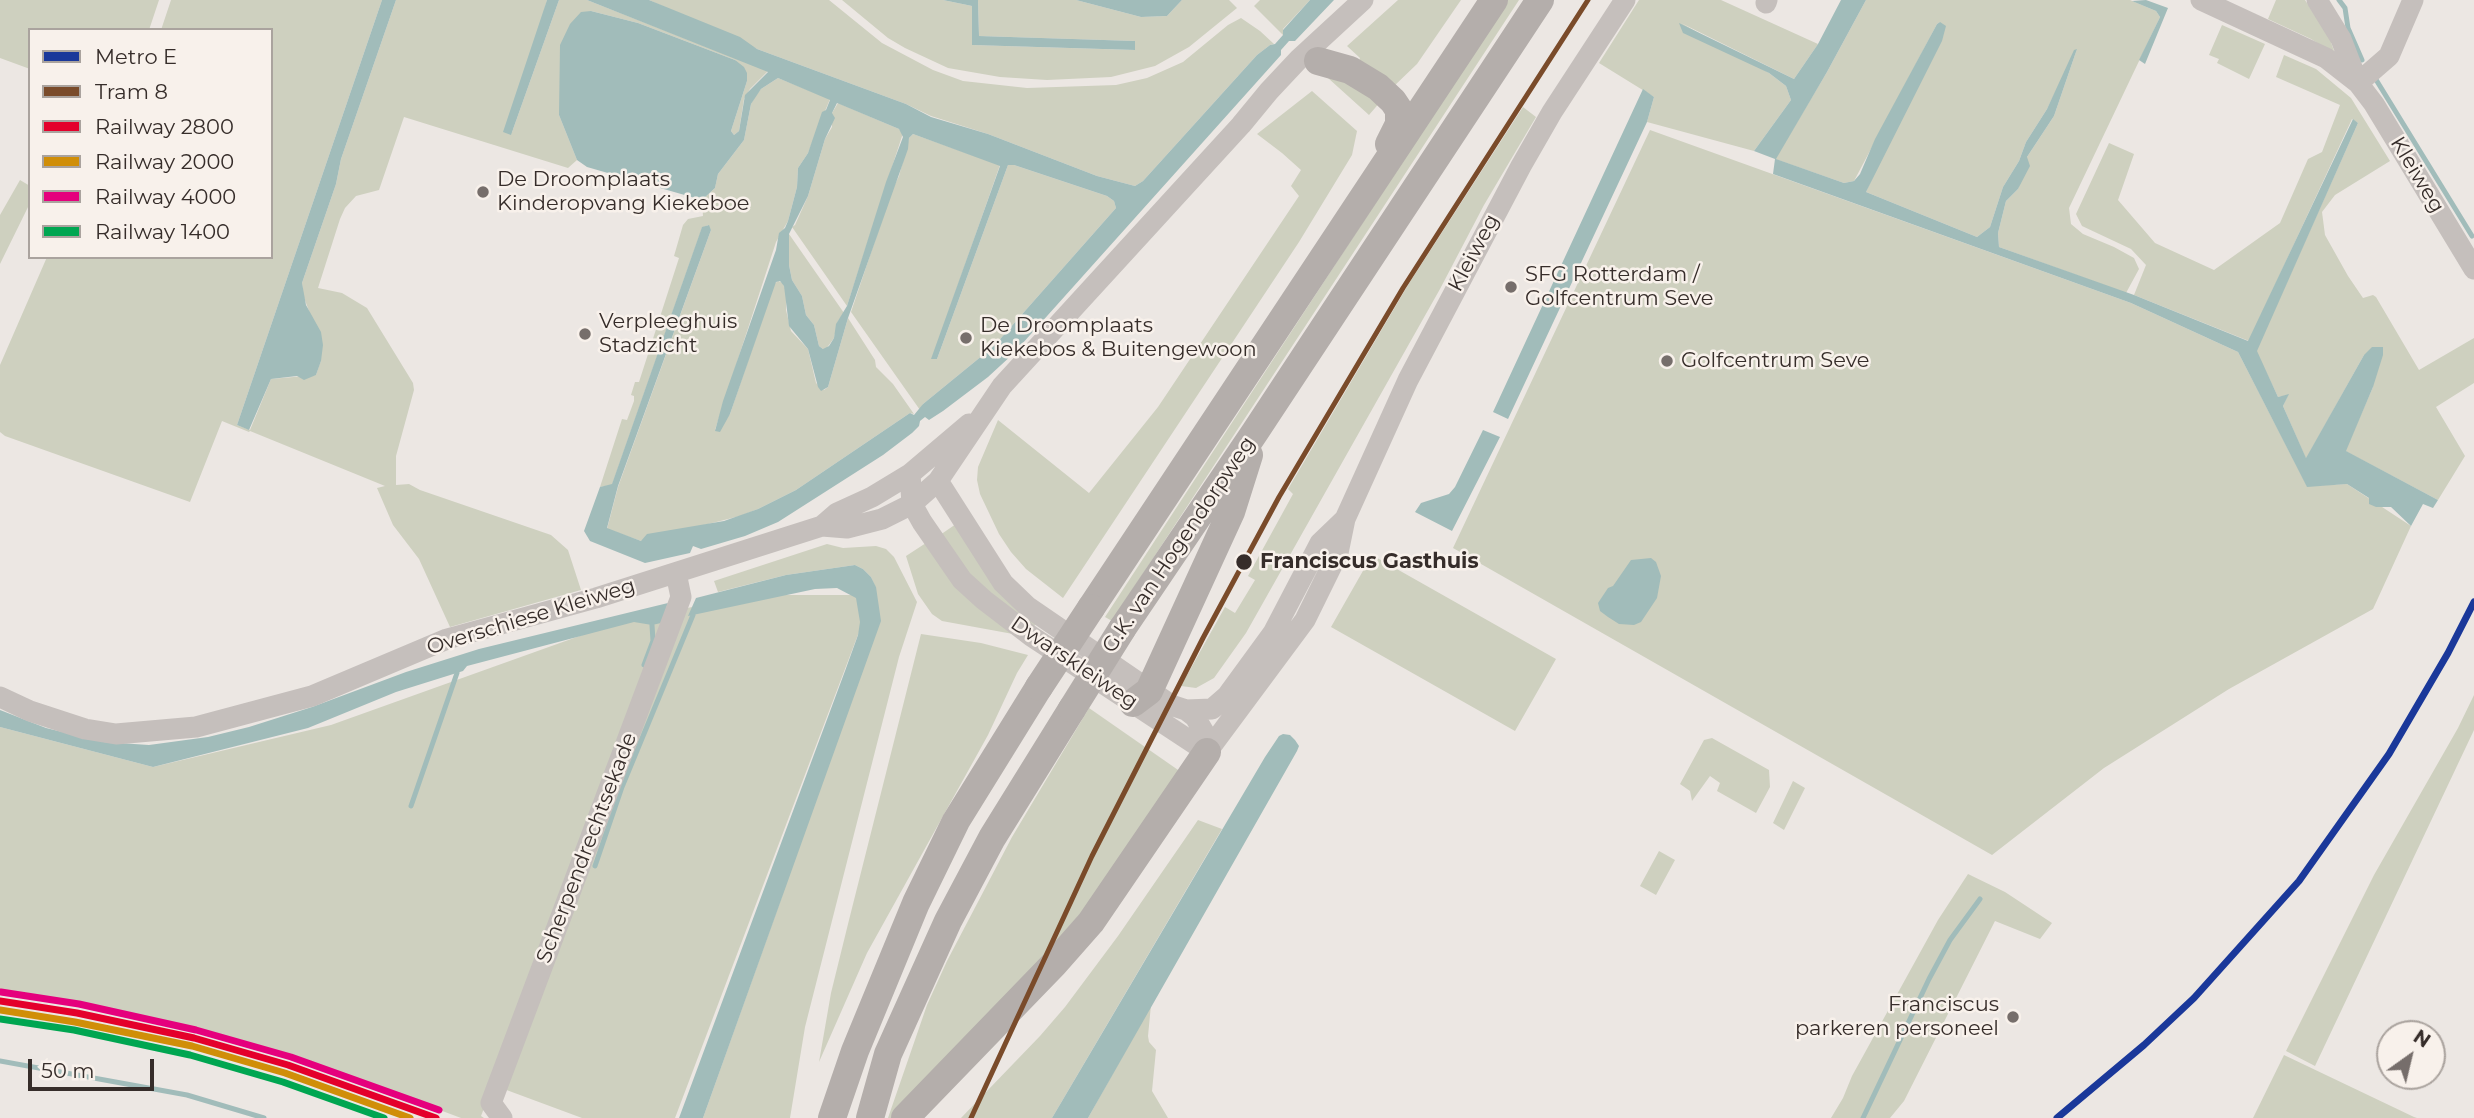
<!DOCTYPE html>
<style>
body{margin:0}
#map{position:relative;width:2474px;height:1118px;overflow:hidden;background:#ece7e3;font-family:Montserrat,sans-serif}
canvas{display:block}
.legend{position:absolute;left:28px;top:28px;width:245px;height:231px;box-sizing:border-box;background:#f8f1eb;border:2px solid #aaa39e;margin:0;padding:9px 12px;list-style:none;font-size:21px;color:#362d2a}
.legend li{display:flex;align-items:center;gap:14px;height:35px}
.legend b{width:35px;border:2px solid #aaa39e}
.north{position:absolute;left:2376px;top:1020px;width:70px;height:70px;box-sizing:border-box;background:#f8f1eb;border:2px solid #aaa39e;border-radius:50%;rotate:34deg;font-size:19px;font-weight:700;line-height:28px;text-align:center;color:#362d2a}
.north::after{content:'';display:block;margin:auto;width:24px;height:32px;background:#766e6b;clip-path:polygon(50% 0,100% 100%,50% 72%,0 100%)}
.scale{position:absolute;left:28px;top:1059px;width:126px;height:32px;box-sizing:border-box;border:4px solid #362d2a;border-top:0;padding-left:9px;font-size:21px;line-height:24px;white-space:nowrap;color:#362d2a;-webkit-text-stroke:5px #f8f1eb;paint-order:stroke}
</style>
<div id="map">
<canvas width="2474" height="1118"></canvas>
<ul class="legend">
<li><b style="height:9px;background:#1a389a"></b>Metro E</li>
<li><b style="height:9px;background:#7a4b2a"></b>Tram 8</li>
<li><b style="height:9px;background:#e4002b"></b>Railway 2800</li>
<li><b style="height:9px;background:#d08e08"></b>Railway 2000</li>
<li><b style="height:9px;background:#e5007d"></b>Railway 4000</li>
<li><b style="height:9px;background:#00a651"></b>Railway 1400</li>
</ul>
<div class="north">N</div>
<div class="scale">50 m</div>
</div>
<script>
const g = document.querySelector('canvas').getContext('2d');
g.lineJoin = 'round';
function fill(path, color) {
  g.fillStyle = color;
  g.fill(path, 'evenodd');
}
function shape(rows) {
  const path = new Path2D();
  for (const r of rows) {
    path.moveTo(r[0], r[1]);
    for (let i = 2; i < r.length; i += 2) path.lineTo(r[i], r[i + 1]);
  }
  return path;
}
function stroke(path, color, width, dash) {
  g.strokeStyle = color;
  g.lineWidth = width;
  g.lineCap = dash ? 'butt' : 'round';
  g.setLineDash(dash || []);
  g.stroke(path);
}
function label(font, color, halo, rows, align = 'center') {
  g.font = font + ' Montserrat,sans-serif';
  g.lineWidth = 5;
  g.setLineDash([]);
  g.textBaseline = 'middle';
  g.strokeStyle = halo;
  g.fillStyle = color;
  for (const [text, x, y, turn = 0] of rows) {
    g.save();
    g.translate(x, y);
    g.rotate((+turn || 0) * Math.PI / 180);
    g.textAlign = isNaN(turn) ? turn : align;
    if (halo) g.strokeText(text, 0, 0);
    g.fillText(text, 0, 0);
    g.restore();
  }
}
const green = shape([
 [0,0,159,0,149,30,30,30,30,69,0,58],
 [171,0,382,0,237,425,250,430,271,379,316,375,319,366,321,361,309,311,303,295,302,283,336,184,341,159,396,0,547,0,511,135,559,0,587,0,768,71,750,89,744,99,739,131,734,135,731,131,747,81,735,60,638,23,591,11,559,115,577,160,568,168,404,117,379,190,356,196,345,208,340,219,318,288,342,293,367,308,413,383,414,390,396,456,396,485,409,484,420,490,551,535,568,550,581,590,450,627,419,559,393,525,377,488,385,486,250,431,249,432,222,421,190,502,5,436,0,432,0,365,47,257,271,257,271,30,161,30],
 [649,0,829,0,882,43,933,70,963,81,1027,88,1116,85,1147,78,1183,62,1228,25,1241,18,1260,31,1274,44,1270,45,1257,55,1143,181,1135,186,1097,176,988,134,931,116,906,104,757,49],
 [842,0,943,0,972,6,972,45,1134,50,1135,41,979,36,978,0,1076,0,1141,17,1167,16,1182,0,1229,0,1237,8,1189,47,1155,66,1111,77,1047,80,1000,77,948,68,905,48,888,38],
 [1260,0,1310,0,1283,29,1283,35,1254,6],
 [1398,0,1461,0,1417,64,1392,88,1358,64,1360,58,1347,46],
 [1508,0,1519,0,1112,621,1105,617],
 [1639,0,1721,0,1818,44,1794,79,1681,23,1769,73,1786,86,1791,100,1754,151,1647,122,1654,97,1599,63],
 [1866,0,2130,0,2156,11,2160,17,2069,208,2071,224,2083,234,2114,247,2134,258,2139,269,2126,293,1999,247,1998,233,2006,201,2018,189,2027,157,2054,116,2077,49,2047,109,2026,142,2019,161,2003,187,1990,227,1977,237,1866,192,1940,22,1937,24,1854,181,1844,183,1775,159,1827,72],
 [2276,0,2305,0,2330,39,2335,54,2311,39,2268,19],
 [2222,25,2265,44,2249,79,2217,63,2219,59,2209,55],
 [2284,55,2316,69,2351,98,2390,161,2335,195,2322,212,2325,235,2348,276,2363,298,2373,295,2376,297,2419,370,2474,338,2474,383,2436,407,2465,456,2438,500,2345,451,2373,387,2364,355,2306,459,2283,406,2288,395,2278,397,2256,351,2358,123,2352,119,2249,341,2134,295,2146,265,2131,249,2082,226,2076,214,2109,143,2134,154,2118,200,2155,243,2214,270,2280,223,2308,159,2322,152,2340,105,2276,77],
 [1337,73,1381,101,1369,115,1328,78],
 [778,78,830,99,808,153,798,168,797,187,788,221,776,242,715,430,730,414,774,284,778,281,783,283,786,291,786,310,791,331,808,349,816,383,824,390,828,387,848,318,875,360,876,367,893,384,914,414,910,413,796,490,758,509,740,516,641,541,607,529,618,487,711,230,708,225,702,228,612,485,600,487,622,419,627,420,634,401,634,396,631,395,635,382,639,382,679,258,674,256,683,225,688,219,703,216,702,200,715,188,718,174,744,140,751,104,755,96,761,89],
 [1312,91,1357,131,1352,155,1299,242,1063,598,1026,569,1011,552,999,534,980,494,977,480,978,467,998,420,1089,493,1158,407,1299,196,1291,186,1301,170,1282,153,1257,134],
 [838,103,899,129,903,133,847,306,792,227,795,225,808,196,825,139,832,127,832,113],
 [1523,107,1536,117,1484,205,1440,289,1246,633,1214,678,1196,688,1181,686,1225,607,1235,613,1255,580,1248,576,1293,494,1288,489,1408,285],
 [1650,130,2131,303,2238,352,2307,486,2347,484,2411,526,2373,609,2229,689,2104,768,1992,855,1453,548],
 [913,134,1000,165,932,359,937,359,1008,165,1014,165,1107,196,1114,201,1116,208,994,346,923,404,920,410,851,312,892,190,899,176,909,138],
 [20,180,30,186,30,203,0,264,0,215],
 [789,234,844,313,838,321,834,338,826,349,823,349,819,346,814,325,806,315,802,296,792,280,789,265],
 [956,524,1036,624,1033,627,972,579,940,535],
 [926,543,1013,634,942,621,932,614,918,594,906,556],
 [827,544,843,548,876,546,886,549,894,557,917,602,899,657,805,1027,790,1118,703,1118,781,899,876,588,871,577,863,569,855,565,786,575,718,592,714,581],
 [1372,555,1556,659,1515,731,1331,627],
 [748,595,873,595,675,1118,582,1118,493,1085,481,1116,484,1118,461,1118,320,1065,215,1033,73,1003,0,993,0,727,153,767,331,725,613,624],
 [921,634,981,643,1028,655,1017,673,988,735,867,953,819,1062,831,993,849,920],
 [2474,695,2474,730,2315,1066,2286,1051,2374,875,2458,728],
 [1089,708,1181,772,1108,881,1016,989,895,1118,888,1118,927,1005,947,961,1012,837],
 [1712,738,1769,770,1770,787,1756,813,1717,791,1720,783,1710,776,1692,801,1690,791,1680,784,1704,740],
 [1793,781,1805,788,1784,830,1773,823],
 [1198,820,1222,829,1052,1118,961,1118,1040,1036,1065,1007,1118,936],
 [1659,851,1675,860,1656,895,1640,886],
 [1968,874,2005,892,2052,923,2040,939,1995,921,1904,1101,1890,1118,1831,1118,1843,1098,1852,1076,1938,920],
 [1151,1005,1148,1036,1149,1042,1156,1050,1152,1091,1168,1118,1088,1118],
 [2284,1055,2414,1117,2417,1118,2253,1118]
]);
const water = shape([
 [382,0,396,0,341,159,336,184,302,283,306,305,321,332,323,345,321,361,316,375,304,380,297,376,271,379,249,430,237,425],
 [547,0,559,0,511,135,503,132],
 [587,0,649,0,740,37,757,49,906,104,931,117,988,134,1097,176,1135,186,1143,181,1257,55,1270,45,1275,44,1283,35,1283,30,1310,0,1334,0,1295,41,1289,41,1281,50,1281,55,1013,354,988,377,943,411,929,420,925,417,920,421,919,426,912,433,883,455,778,522,745,536,701,549,693,546,690,553,645,563,590,541,584,531,600,487,612,484,702,227,709,225,711,230,618,486,607,528,641,541,647,534,724,521,758,509,796,490,910,413,914,415,923,404,994,346,1116,208,1114,201,1107,196,1014,165,1008,165,937,359,931,359,1000,166,913,134,909,138,908,149,848,318,828,387,821,391,818,387,808,349,789,326,784,286,780,281,776,282,730,414,720,432,715,431,723,401,776,250,779,233,785,228,788,221,797,187,798,168,808,153,822,112,826,110,830,100,778,78,761,89,751,104,744,140,718,174,715,188,702,200,587,167,577,160,559,115,560,45,570,24,581,12,591,11,638,23,735,60,744,67,747,73,747,81,731,131,734,135,739,131,745,95,768,72],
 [837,103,899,129,903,137,886,182,847,306,836,324,834,338,829,346,823,349,819,346,814,325,806,315,802,296,792,280,789,265,789,234,808,196,825,139,835,118,832,113],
 [943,0,978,0,979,36,1135,41,1135,50,972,45,972,6],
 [1076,0,1182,0,1167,16,1141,17],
 [1841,0,1866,0,1827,72,1776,159,1844,183,1854,181,1860,174,1875,139,1937,24,1940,22,1946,26,1942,41,1866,192,1977,237,1990,227,2003,187,2019,161,2026,142,2047,109,2074,50,2077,49,2054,116,2027,157,2030,166,2018,189,2006,201,1998,233,1999,247,2134,295,2248,341,2353,119,2358,123,2257,351,2278,397,2289,394,2283,406,2306,458,2364,355,2372,347,2383,347,2383,355,2373,387,2346,451,2438,500,2433,508,2423,504,2411,526,2391,507,2376,507,2369,504,2369,498,2347,484,2307,487,2238,352,2131,303,1773,174,1775,159,1754,151,1791,100,1786,86,1769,73,1683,33,1679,23,1794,79,1818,44],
 [2146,0,2168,8,2145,64,2139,60,2160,17,2156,11,2132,1],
 [1643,89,1654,97,1647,122,1508,419,1493,412],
 [1483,430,1500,437,1452,531,1415,512,1421,503,1449,494,1455,487],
 [1651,558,1656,562,1661,576,1657,598,1641,622,1634,625,1619,624,1608,617,1600,611,1598,603,1608,588,1613,586,1631,560],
 [855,565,863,569,871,577,876,587,881,621,703,1118,679,1118,845,671,858,635,860,622,856,598,837,588,815,589,688,616,696,598,786,575],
 [668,603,661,623,652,625,634,622,467,666,463,671,396,692,308,728,153,767,0,727,0,710,46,728,104,742,149,745,208,737,249,727,312,707,406,672,479,649],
 [1283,734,1290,735,1295,740,1299,746,1297,751,1088,1118,1052,1118,1265,757,1279,736]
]);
const stream = shape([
 [2339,0,2345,8,2348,28,2362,60],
 [2375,78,2472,236],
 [644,665,653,641,652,625],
 [411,806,457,673],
 [595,866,622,787,693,615],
 [0,1061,187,1095,264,1118],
 [1863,1118,1929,979,1950,940,1980,899]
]);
const minor = shape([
 [2201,0,2326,58,2358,83,2374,104,2474,269],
 [2317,0,2341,39,2358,83,2389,56,2413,0],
 [1766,3,1767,0],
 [910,474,912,504,922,522,962,580,984,600,1031,636,1207,752],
 [938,481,1003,583,1028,607,1171,705,1186,710,1195,717,1208,739,1207,752],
 [822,526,837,513,872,497,910,474,969,424],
 [0,697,30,711,85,729,116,734,196,727,312,696,447,639,596,598,822,526,847,528,882,519,912,504,938,481,1002,386,1241,125,1269,91,1299,59,1363,0],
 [1186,710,1212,709,1227,696,1273,633,1320,543,1345,519],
 [1207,752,1305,620,1338,553,1345,519,1408,380,1521,166,1552,112,1625,0],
 [502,1118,491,1103,681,597,676,573]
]);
const major = shape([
 [1318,61,1350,70,1378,87,1393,101,1399,110,1399,124,1389,144],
 [1091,608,1494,0],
 [1122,629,1255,432,1540,0],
 [1133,703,1149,691,1231,512,1249,455],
 [832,1118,855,1051,916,903,956,821,1039,687],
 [870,1118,888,1054,948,921,992,838,1072,709],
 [905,1118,1054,964,1091,922,1207,752]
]);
const majorBridge = shape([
 [1039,687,1091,608],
 [1072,709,1122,629]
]);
const rail1 = shape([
 [0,1001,77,1013,194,1038,288,1065,436,1118]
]);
const rail2 = shape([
 [0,1010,75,1022,192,1046,285,1073,410,1118]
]);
const rail3 = shape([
 [1,992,79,1004,196,1030,291,1057,439,1110]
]);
const rail4 = shape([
 [0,1019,74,1030,190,1055,283,1082,384,1118]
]);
const tram1 = shape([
 [971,1118,1092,856,1203,638,1279,497,1403,288,1588,0]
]);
const metro1 = shape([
 [2057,1118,2144,1045,2194,998,2299,881,2389,754,2448,653,2474,602]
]);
const markers = [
 [483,192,7,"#766e6b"],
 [1511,287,7,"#766e6b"],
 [585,334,7,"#766e6b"],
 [966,338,7,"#766e6b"],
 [1667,361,7,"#766e6b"],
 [1244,562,9,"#362d2a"],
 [2013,1017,7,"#766e6b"]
];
const streetNames = [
 ["Kleiweg",2417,175,59],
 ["Kleiweg",1474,253,-62],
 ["G.K. van Hogendorpweg",1179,545,-56],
 ["Overschiese Kleiweg",531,617,-17],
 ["Dwarskleiweg",1074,663,34],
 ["Scherpendrechtsekade",587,848,-69]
];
const poiNames = [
 ["De Droomplaats",497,180],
 ["Kinderopvang Kiekeboe",497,204],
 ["SFG Rotterdam /",1525,275],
 ["Golfcentrum Seve",1525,299],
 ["Verpleeghuis",599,322],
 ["Stadzicht",599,346],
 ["De Droomplaats",980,326],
 ["Kiekebos & Buitengewoon",980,350],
 ["Golfcentrum Seve",1681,361],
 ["Franciscus",1999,1005,"right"],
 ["parkeren personeel",1999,1029,"right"]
];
const stopNames = [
 ["Franciscus Gasthuis",1260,562]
];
fill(green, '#ced0bf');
fill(water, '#a1bcba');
stroke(stream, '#a1bcba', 5);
stroke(minor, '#c5bfbc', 21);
stroke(major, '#b4aeab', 28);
stroke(majorBridge, '#b4aeab', 28);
stroke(rail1, '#e4002b', 7);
stroke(rail2, '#d08e08', 7);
stroke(rail3, '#e5007d', 7);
stroke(rail4, '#00a651', 7);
stroke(tram1, '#7a4b2a', 5);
stroke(metro1, '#1a389a', 7);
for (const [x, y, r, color] of markers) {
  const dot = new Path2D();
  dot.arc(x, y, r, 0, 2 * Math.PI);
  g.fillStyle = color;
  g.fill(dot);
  stroke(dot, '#f8f1eb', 2.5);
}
label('21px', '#362d2a', '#f8f1eb', streetNames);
label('21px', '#362d2a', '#f8f1eb', poiNames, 'left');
label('bold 21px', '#362d2a', '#f8f1eb', stopNames, 'left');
</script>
